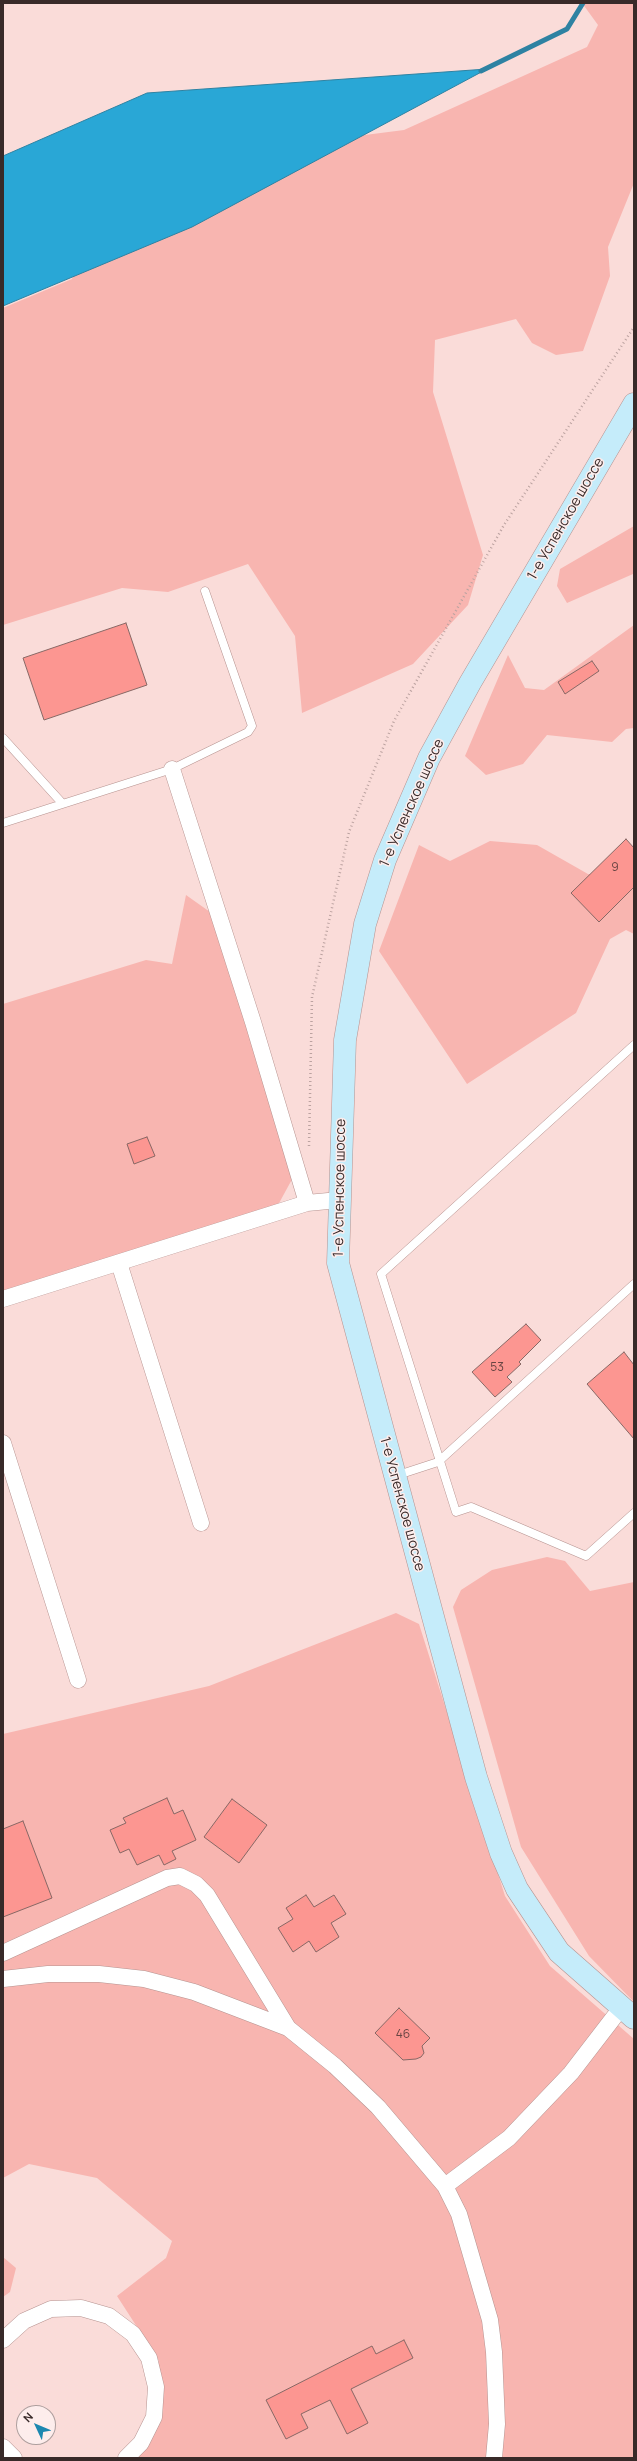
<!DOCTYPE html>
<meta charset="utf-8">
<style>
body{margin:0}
#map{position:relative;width:637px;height:2461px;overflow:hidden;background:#fadcd9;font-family:Manrope,sans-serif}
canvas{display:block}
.frame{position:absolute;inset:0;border:4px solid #382a29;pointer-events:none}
.north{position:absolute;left:16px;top:2405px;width:40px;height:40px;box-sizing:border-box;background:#fdedec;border:1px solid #ae9f9e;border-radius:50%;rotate:314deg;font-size:11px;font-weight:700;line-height:16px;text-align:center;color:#382a29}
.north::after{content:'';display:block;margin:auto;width:14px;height:18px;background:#1d88b0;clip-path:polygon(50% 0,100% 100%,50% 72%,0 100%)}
</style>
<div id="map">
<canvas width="637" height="2461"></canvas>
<div class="frame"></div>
<div class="north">N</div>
</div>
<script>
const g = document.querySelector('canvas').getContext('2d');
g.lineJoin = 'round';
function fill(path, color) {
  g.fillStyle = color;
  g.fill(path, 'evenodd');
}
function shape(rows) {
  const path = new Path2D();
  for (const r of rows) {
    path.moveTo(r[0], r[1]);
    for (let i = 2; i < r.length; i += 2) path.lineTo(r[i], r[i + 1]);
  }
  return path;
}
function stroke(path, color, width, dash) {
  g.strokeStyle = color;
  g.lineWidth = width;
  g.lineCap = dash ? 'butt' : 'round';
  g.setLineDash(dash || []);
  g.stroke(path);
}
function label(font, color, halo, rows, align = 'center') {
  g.font = font + ' Manrope,sans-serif';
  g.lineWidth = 3;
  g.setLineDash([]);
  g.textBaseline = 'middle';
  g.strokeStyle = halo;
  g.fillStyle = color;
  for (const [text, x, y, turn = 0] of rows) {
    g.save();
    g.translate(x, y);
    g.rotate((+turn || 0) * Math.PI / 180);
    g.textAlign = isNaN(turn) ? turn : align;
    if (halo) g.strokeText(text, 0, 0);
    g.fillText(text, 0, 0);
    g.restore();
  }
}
const green = shape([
 [582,3,634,3,634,183,608,247,610,276,583,351,556,355,532,343,516,319,435,340,433,392,483,555,468,605,413,664,302,713,295,636,248,564,168,592,122,588,3,625,3,308,72,279,89,231,279,146,404,130,587,47,598,25],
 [634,526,634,575,633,574,567,603,557,586,560,569],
 [634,625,634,728,626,729,612,742,547,735,523,764,486,775,465,756,508,655,525,688,544,690],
 [490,841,537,845,588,874,606,874,634,850,634,934,626,930,610,939,576,1013,467,1084,379,951,419,845,450,861],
 [186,895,210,912,296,1172,278,1205,3,1295,3,1004,146,960,172,964],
 [547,1557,565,1561,590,1591,634,1582,634,2002,589,1956,521,1847,453,1607,461,1590,492,1570],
 [396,1613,419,1624,505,1896,550,1966,634,2039,634,2458,133,2458,154,2392,147,2374,159,2361,117,2296,166,2258,172,2241,97,2178,29,2164,3,2178,3,1734,209,1686],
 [3,2257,16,2268,10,2292,3,2297]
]);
const water = shape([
 [487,69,192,227,3,306,3,156,147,93,487,69]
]);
const stream = shape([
 [481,71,567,29,583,3]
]);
const building = shape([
 [126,623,147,685,44,720,23,658,126,623],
 [592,661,599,671,565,694,558,682,592,661],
 [626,839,634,848,634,887,599,922,571,893,626,839],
 [147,1137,155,1156,134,1164,127,1144,147,1137],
 [526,1324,541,1340,519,1362,521,1364,507,1377,512,1382,495,1397,472,1372,526,1324],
 [624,1352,634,1365,634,1439,587,1384,624,1352],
 [167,1798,174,1814,183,1810,196,1840,172,1851,176,1859,164,1865,159,1855,137,1865,129,1849,120,1853,110,1830,126,1823,123,1818,167,1798],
 [232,1799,267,1825,239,1863,204,1837,232,1799],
 [23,1821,52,1898,3,1917,3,1829,23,1821],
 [306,1895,314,1907,334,1895,346,1914,331,1923,339,1937,316,1952,309,1941,293,1952,278,1928,293,1919,286,1908,306,1895],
 [399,2008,430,2038,422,2046,424,2053,421,2057,416,2059,403,2060,375,2033,399,2008],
 [404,2340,413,2358,351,2389,368,2423,347,2434,330,2400,301,2414,308,2428,286,2439,266,2400,372,2346,376,2354,404,2340]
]);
const path = shape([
 [309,1146,312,997,349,832,394,721,504,525,634,327]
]);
const lane = shape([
 [3,738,62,803],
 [3,823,172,769,248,732,252,726,205,591],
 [634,1045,381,1274,456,1512,471,1507,586,1556,634,1513],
 [395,1476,438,1462,634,1284]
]);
const street = shape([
 [172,769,253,1022,307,1203,339,1200],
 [119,1263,201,1523],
 [3,1299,307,1203],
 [3,1443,78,1680],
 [3,1953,167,1878,180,1876,196,1884,207,1895,288,2028],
 [3,1979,48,1974,99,1974,144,1979,194,1992,288,2028,335,2066,378,2107,445,2186,459,2214,490,2320,494,2352,497,2424,494,2458],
 [445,2186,509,2138,571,2073,621,2008],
 [3,2340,24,2321,51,2309,81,2308,109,2316,133,2334,149,2358,156,2387,154,2417,141,2443,126,2458],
 [3,2447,14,2458]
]);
const secondary = shape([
 [634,404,470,683,429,758,385,860,365,924,345,1040,338,1263,476,1777,501,1853,517,1889,559,1952,634,2018]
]);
const numberNames = [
 ["9",615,868],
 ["53",497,1368],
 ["46",403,2035]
];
const streetNames = [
 ["1-е Успенское шоссе",566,519,-60],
 ["1-е Успенское шоссе",412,803,-66],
 ["1-е Успенское шоссе",340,1188,-89],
 ["1-е Успенское шоссе",402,1504,75]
];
fill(green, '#f8b5b0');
fill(water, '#29a7d6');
stroke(water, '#2e82a2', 1);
stroke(stream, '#2e82a2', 5);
fill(building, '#fc9691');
stroke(building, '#886865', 1);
stroke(lane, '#b69390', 9);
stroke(street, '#b69390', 17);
stroke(secondary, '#b69390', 23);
stroke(path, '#bca3a1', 2.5, [1, 3]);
stroke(lane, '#fff', 8);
stroke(street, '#fff', 16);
stroke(secondary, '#c5ecfa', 22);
label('12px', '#694543', null, numberNames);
label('14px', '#382a29', '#fdedec', streetNames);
</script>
